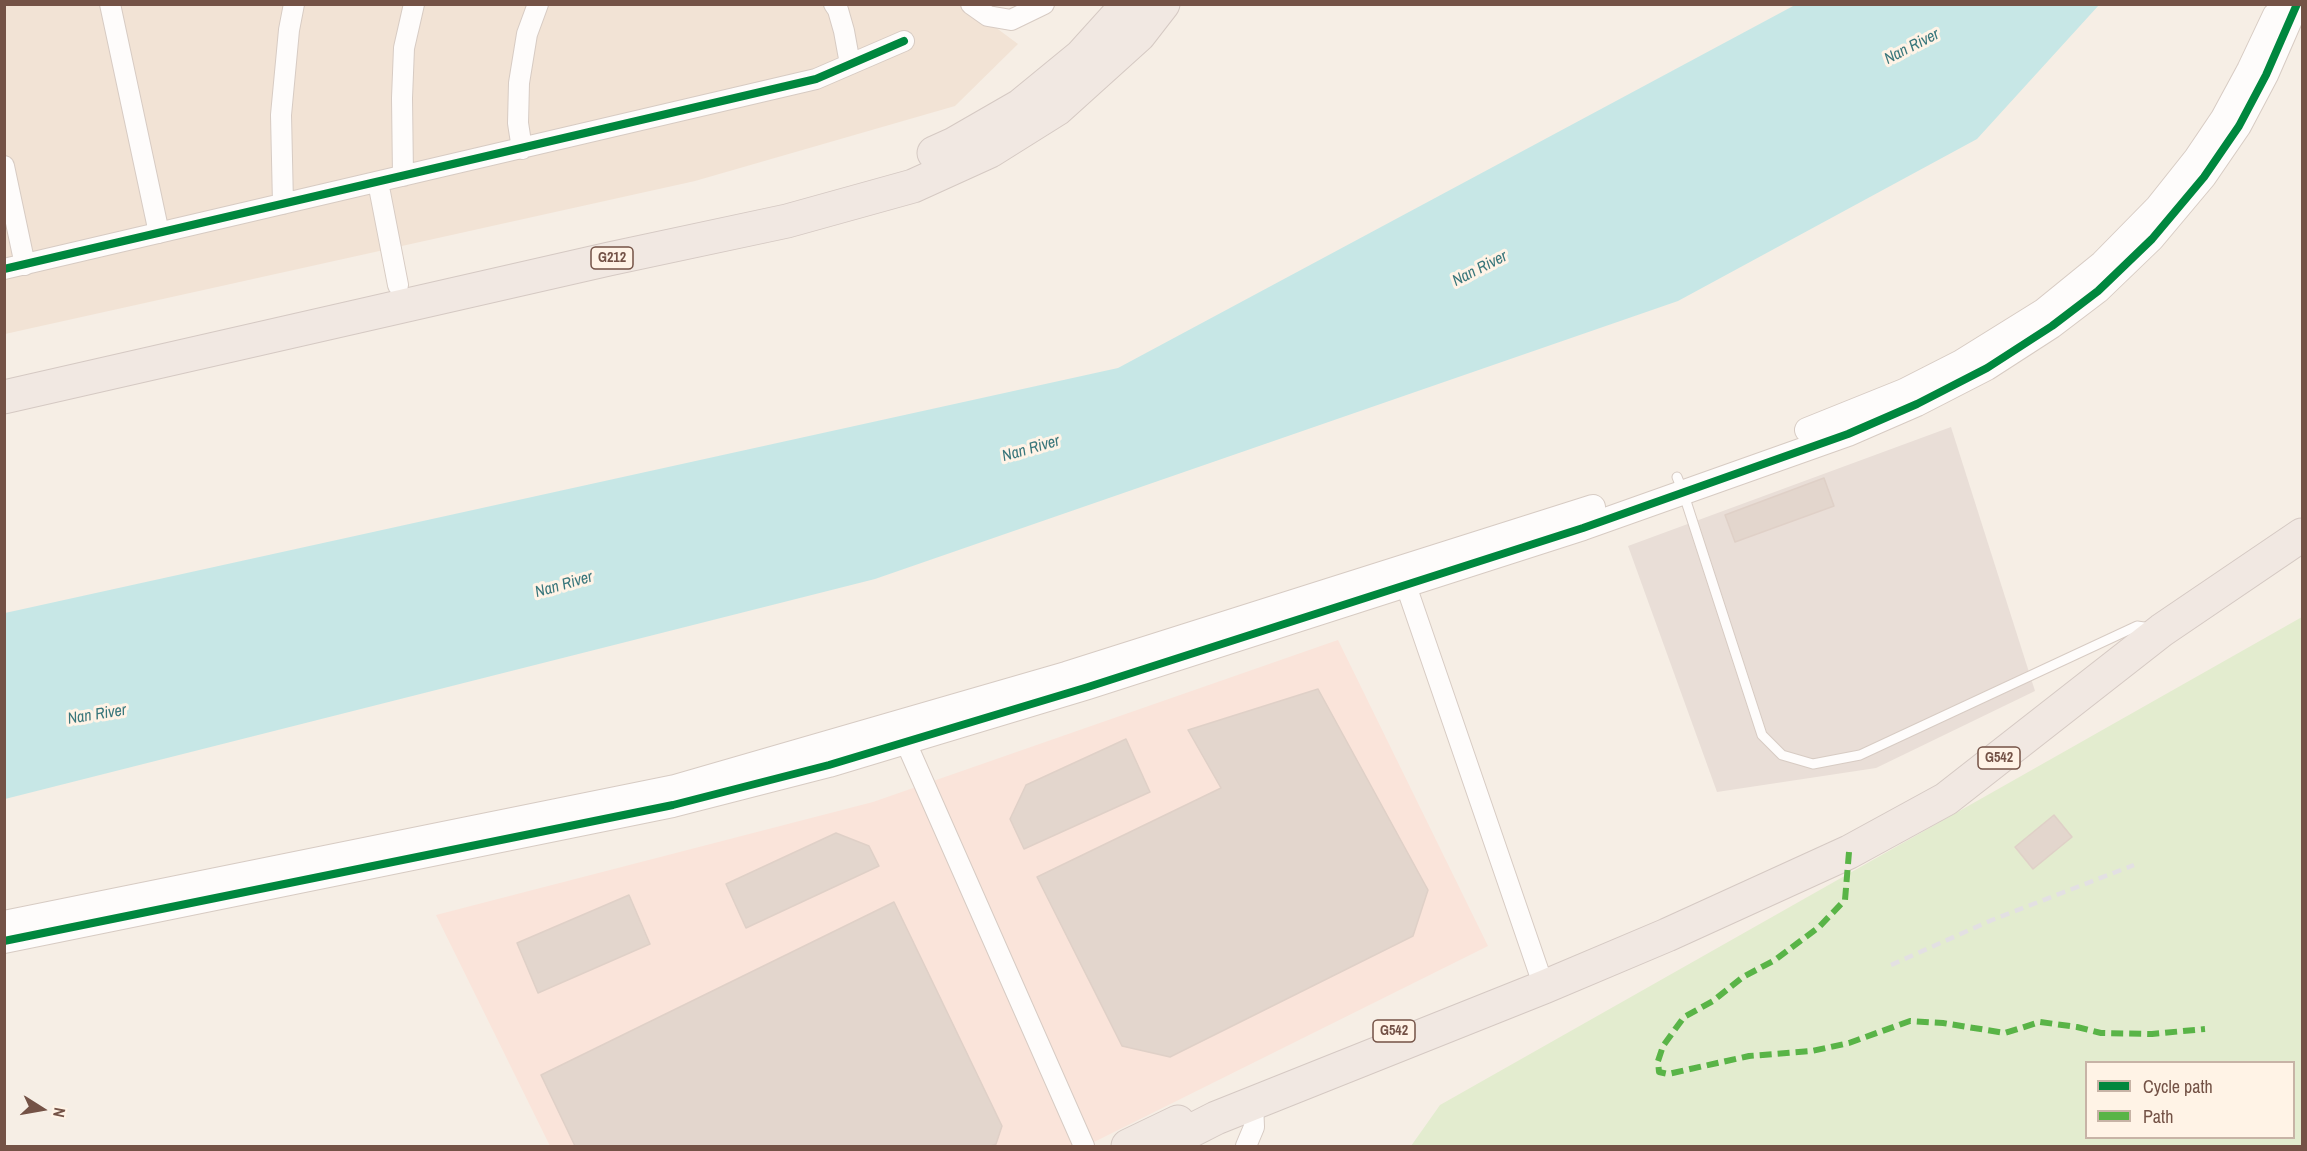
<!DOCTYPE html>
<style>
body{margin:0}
#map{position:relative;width:2307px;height:1151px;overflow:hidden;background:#f6eee5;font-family:"Archivo Narrow",sans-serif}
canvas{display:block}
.frame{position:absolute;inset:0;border:6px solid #745246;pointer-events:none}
.legend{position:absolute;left:2085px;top:1061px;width:210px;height:78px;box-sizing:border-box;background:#fff3e6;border:2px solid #c7b3a6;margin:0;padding:8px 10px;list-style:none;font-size:18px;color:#745246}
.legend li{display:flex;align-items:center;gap:12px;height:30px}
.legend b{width:30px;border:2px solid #c7b3a6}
.north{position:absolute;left:12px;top:1079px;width:60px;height:60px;-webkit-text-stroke:4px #fff3e6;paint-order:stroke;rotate:101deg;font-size:16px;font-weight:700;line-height:24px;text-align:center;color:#745246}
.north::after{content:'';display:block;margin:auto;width:21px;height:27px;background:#745246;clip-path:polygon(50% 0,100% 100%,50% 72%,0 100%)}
</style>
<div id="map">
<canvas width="2307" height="1151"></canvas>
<div class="frame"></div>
<ul class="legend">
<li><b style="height:8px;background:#00873e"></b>Cycle path</li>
<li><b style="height:8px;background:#59b447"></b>Path</li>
</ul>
<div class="north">N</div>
</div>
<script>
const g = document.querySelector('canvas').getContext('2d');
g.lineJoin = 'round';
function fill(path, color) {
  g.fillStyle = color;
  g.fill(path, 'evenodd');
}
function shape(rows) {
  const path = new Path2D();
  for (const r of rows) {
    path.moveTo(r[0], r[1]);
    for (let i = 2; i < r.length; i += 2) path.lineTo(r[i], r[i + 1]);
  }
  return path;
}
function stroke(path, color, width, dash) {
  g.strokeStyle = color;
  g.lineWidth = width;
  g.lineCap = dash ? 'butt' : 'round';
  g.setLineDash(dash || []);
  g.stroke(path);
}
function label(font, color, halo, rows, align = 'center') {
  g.font = font + ' "Archivo Narrow",sans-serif';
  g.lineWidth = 6;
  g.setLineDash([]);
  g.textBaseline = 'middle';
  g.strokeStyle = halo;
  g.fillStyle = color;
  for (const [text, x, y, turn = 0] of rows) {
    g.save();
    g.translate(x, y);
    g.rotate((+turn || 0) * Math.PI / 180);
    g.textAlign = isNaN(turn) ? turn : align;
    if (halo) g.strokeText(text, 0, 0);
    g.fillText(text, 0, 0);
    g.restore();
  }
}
const residential = shape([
 [964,4,1018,44,955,106,695,181,5,334,4,5]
]);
const commercial = shape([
 [1338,640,1488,946,1086,1146,550,1146,436,915,873,802]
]);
const industrial = shape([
 [1951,427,2035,691,1876,768,1717,792,1628,546]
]);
const green = shape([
 [2302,617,2302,1146,1411,1146,1440,1105],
 [2086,1062,2294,1062,2294,1138,2086,1138]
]);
const water = shape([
 [1795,5,2099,5,1977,139,1678,301,875,579,5,799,5,613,1118,368]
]);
const building = shape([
 [1824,478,1834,506,1735,542,1725,515,1824,478],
 [1318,689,1428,890,1413,936,1170,1057,1122,1046,1037,877,1221,788,1188,730,1318,689],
 [1126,739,1150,792,1024,849,1010,819,1026,785,1126,739],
 [2054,815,2072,837,2033,869,2015,847,2054,815],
 [836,833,869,846,879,866,746,928,726,884,836,833],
 [629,895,650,944,538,993,517,943,629,895],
 [894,902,1002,1126,996,1144,991,1146,575,1146,541,1075,894,902]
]);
const service = shape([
 [1677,477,1683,492,1762,735,1782,755,1813,764,1860,755,2137,626,2151,628]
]);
const minor = shape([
 [110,4,159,233],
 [834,4,838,10,844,31,850,64],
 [971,4,988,16,1011,20,1044,4],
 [522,149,518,123,519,83,527,34,538,4],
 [4,166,25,265],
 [403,176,402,98,404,48,414,4],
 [378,182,398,285],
 [283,204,281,115,289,30,294,4],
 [4,269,816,79,904,41],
 [1401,571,1544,987],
 [900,729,1084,1146],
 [1246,1146,1254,1127,1253,1103]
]);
const tertiary = shape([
 [1807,430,1904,391,1961,362,2043,311,2102,263,2157,207,2196,158,2223,118,2249,70,2275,15],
 [4,923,675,787,1066,674,1593,507],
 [4,941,673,805,829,765,1088,687,1583,528,1848,434,1917,404,1987,368,2052,326,2098,291,2152,239,2204,177,2239,126,2266,75,2297,4]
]);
const trunk = shape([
 [934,153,954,144,1020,106,1081,56,1128,4],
 [4,397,609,259,787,221,913,186,990,151,1057,109,1139,35,1163,4],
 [1128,1146,1178,1122],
 [1161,1146,1216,1118,1544,987,1667,935,1849,852,1946,799,2162,630,2302,535]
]);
const rail = shape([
 [1891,965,1992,920,2134,865]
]);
const quiet = shape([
 [1849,852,1845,900,1819,927,1775,960,1743,977,1713,1001,1684,1017,1663,1046,1658,1061,1659,1072,1668,1074,1749,1056,1812,1051,1849,1043,1910,1021,1943,1023,2005,1033,2040,1022,2077,1027,2101,1033,2152,1034,2205,1029]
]);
const cycleway = shape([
 [4,269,816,79,904,41],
 [4,941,673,805,829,765,1088,687,1583,528,1848,434,1917,404,1987,368,2052,326,2098,291,2152,239,2204,177,2239,126,2266,75,2297,4]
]);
const shields = [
 [612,258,42],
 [1999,758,42],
 [1394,1031,42]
];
const shieldNames = [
 ["G212",612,258],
 ["G542",1999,758],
 ["G542",1394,1031]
];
const waterNames = [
 ["Nan River",1912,47,-27],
 ["Nan River",1480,269,-27],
 ["Nan River",1031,449,-16],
 ["Nan River",564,585,-16],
 ["Nan River",97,715,-9]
];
fill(residential, '#f2e3d5');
fill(commercial, '#fae4da');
fill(industrial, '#e9ded7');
fill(green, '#e3eccf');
fill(water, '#c7e7e6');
fill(building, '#e3d6cd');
stroke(building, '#dfd0c7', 1.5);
stroke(service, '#d7cbc3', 11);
stroke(minor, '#d7cbc3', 22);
stroke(tertiary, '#d7cbc3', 26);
stroke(trunk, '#d5c9c3', 35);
stroke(service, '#fefcfb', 9);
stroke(minor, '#fefcfb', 20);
stroke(tertiary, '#fefcfb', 24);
stroke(trunk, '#f1e8e2', 33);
stroke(rail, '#e3e0e3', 4.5, [9, 6]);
stroke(quiet, '#59b447', 6, [12, 6]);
stroke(cycleway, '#00873e', 8);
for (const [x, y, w] of shields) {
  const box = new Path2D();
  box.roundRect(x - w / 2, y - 11, w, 22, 4.5);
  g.fillStyle = '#fff3e6';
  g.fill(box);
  stroke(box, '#745246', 1.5);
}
label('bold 14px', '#745246', null, shieldNames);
label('italic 16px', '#39767b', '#fff3e6', waterNames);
</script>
